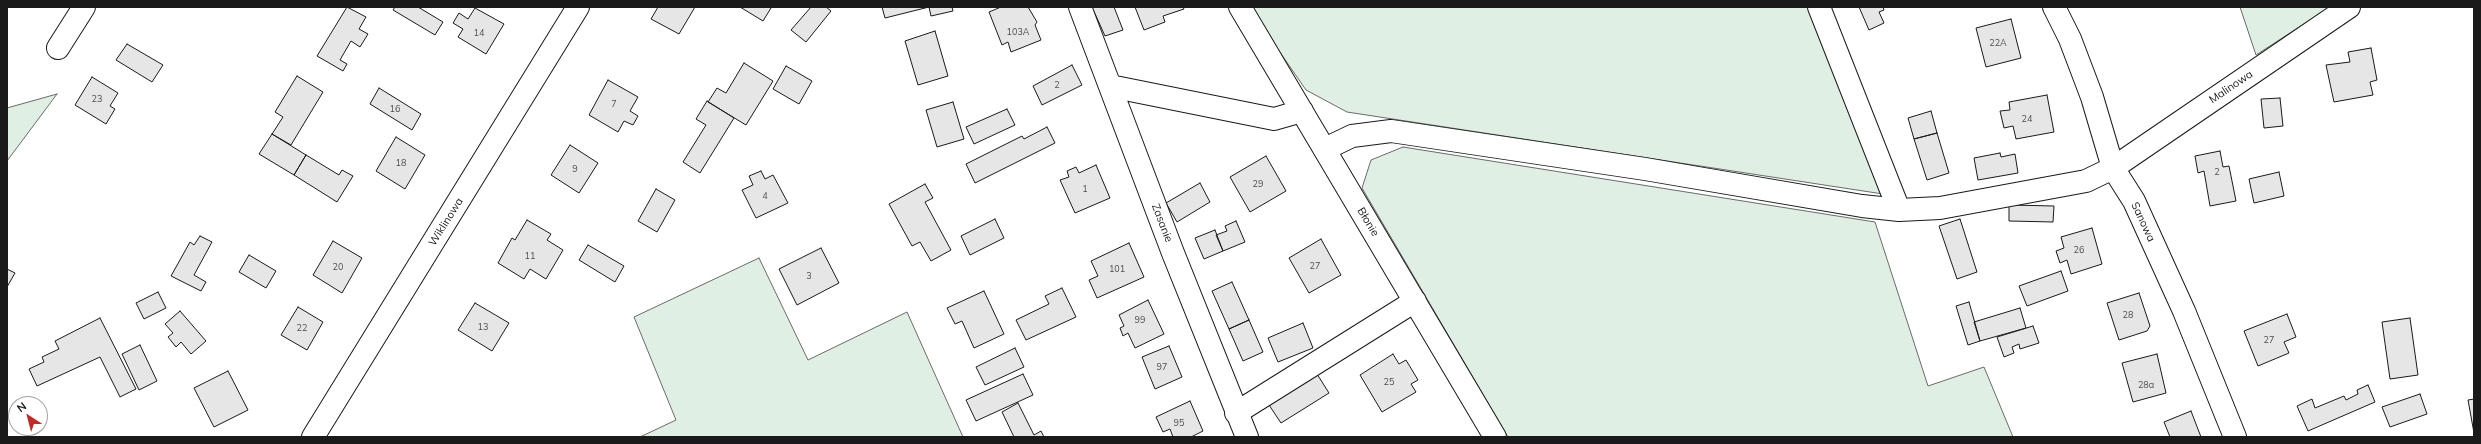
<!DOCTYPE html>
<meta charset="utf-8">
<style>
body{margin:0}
#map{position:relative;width:2481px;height:444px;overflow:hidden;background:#fff;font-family:Mulish,sans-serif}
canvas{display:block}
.frame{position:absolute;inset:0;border:8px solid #1a1a1a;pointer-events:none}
.north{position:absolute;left:8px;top:396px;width:40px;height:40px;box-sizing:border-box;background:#fff;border:1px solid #a3a3a3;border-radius:50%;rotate:324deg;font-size:11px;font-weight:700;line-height:16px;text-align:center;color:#1a1a1a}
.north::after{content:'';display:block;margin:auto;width:14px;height:18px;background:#c62828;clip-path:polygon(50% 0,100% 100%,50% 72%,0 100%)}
</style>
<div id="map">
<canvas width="2481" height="444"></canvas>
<div class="frame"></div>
<div class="north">N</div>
</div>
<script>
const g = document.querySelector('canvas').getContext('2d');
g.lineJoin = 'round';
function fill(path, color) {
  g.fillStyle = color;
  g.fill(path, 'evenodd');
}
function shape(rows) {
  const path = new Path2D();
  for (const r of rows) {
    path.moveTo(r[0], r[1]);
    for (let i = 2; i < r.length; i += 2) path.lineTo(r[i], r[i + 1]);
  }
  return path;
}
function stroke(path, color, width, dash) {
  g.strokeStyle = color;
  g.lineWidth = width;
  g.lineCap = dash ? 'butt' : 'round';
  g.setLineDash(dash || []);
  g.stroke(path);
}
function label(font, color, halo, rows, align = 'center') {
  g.font = font + ' Mulish,sans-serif';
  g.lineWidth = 3;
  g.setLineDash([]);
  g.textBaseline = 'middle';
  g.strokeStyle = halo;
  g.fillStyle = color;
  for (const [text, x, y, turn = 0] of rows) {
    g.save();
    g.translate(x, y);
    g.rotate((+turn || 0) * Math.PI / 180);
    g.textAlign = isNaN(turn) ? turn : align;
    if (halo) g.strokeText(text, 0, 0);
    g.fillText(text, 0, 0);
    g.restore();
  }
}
const green = shape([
 [1252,7,1811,7,1883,194,1347,112,1306,90,1277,48,1252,7],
 [2240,7,2330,7,2256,55,2240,7],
 [57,94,7,161,7,108,57,94],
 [1403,147,1875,222,1928,386,1984,367,2013,437,1508,437,1362,188,1371,160,1403,147],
 [759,258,808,360,907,312,963,437,640,437,676,420,634,317,759,258]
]);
const building = shape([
 [347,7,366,17,359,29,368,34,360,47,351,41,340,60,347,64,343,71,317,56,347,7],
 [395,7,418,7,443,22,435,35,393,10,395,7],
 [658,7,695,7,679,34,651,19,658,7],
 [740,7,769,7,771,8,763,21,740,7],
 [811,7,826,7,831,11,806,42,791,30,811,7],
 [882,7,952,7,953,11,931,16,929,7,885,18,882,7],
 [1001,7,1028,7,1037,22,1035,25,1041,40,1011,52,1008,42,1002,45,989,12,1001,7],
 [1092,7,1114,7,1123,30,1105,36,1092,7],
 [1135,7,1183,7,1184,9,1163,16,1165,22,1144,30,1135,7],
 [1859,7,1883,7,1884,10,1879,12,1884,23,1869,30,1859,7],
 [475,8,504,24,486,54,458,37,463,29,453,23,459,13,468,19,475,8],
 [2011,19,2021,58,1986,67,1976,28,2011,19],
 [935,31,948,76,918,85,905,41,935,31],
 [127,44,163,65,152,82,116,60,127,44],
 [2371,48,2377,80,2370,82,2373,95,2334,102,2326,65,2350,62,2348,52,2371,48],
 [744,63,773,81,746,125,708,102,717,88,726,93,744,63],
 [1072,65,1082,85,1042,105,1033,86,1072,65],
 [786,66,812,81,799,104,773,89,786,66],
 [297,76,323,92,291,145,272,134,283,117,275,112,297,76],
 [92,77,118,93,110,106,115,109,106,124,75,105,92,77],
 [608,80,638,97,630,111,638,116,633,125,624,121,618,132,589,115,608,80],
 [379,88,421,114,412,130,370,104,379,88],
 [2047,95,2054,132,2016,139,2013,126,2004,128,2000,111,2010,110,2009,102,2047,95],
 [2280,98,2283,126,2264,128,2261,99,2280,98],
 [707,101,734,118,700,173,683,162,706,125,696,119,707,101],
 [953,102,964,139,937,147,926,110,953,102],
 [1007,109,1015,125,974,144,966,127,1007,109],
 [1931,111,1937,133,1914,139,1908,118,1931,111],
 [1047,127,1055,143,975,183,966,164,1022,136,1024,139,1047,127],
 [1937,133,1949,173,1927,180,1914,139,1937,133],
 [272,134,306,155,294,175,259,154,272,134],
 [396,137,425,155,405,189,376,171,396,137],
 [570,145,598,163,579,193,551,175,570,145],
 [2220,151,2223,167,2229,166,2236,201,2210,206,2204,171,2198,173,2195,156,2220,151],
 [2000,153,2001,157,2015,154,2018,173,1978,180,1974,158,2000,153],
 [306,155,339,175,342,170,353,176,337,202,294,175,306,155],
 [1266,156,1286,191,1250,212,1230,177,1266,156],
 [1096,165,1110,198,1075,213,1060,180,1069,177,1067,171,1076,167,1079,173,1096,165],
 [761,171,765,179,773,175,788,203,756,218,742,190,753,185,749,176,761,171],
 [2279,172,2284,196,2254,203,2249,179,2279,172],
 [1200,183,1210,202,1177,222,1166,203,1200,183],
 [925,184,933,198,925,202,951,250,931,261,920,242,912,246,889,204,925,184],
 [656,189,675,200,657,232,638,221,656,189],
 [2009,205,2054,206,2053,222,2009,221,2009,205],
 [995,219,1004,238,970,255,961,236,995,219],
 [1960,219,1977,272,1957,279,1939,226,1960,219],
 [527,220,551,234,547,240,563,250,546,279,530,269,524,279,498,263,512,238,515,240,527,220],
 [1236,221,1245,242,1223,251,1216,235,1227,231,1225,226,1236,221],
 [2092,228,2102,264,2071,274,2067,260,2060,263,2056,251,2064,248,2061,237,2092,228],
 [1215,230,1223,251,1204,259,1195,238,1215,230],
 [200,236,212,242,194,275,206,282,201,291,171,276,190,242,194,245,200,236],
 [1321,239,1341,275,1309,293,1289,258,1321,239],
 [333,241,362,258,342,293,313,275,333,241],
 [1129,243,1144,277,1097,298,1089,280,1098,276,1091,261,1129,243],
 [588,245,624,266,615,282,579,260,588,245],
 [821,248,839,283,797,305,779,269,821,248],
 [249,255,276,271,266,288,239,272,249,255],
 [7,269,15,273,7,287,7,269],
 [2061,271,2068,291,2027,306,2019,286,2061,271],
 [1232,282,1249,320,1229,329,1212,291,1232,282],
 [1062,288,1076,317,1026,340,1016,320,1049,304,1045,296,1062,288],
 [984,291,1004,334,974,348,962,321,955,324,947,308,984,291],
 [158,292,166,308,144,319,136,303,158,292],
 [2139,293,2150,326,2147,331,2119,340,2107,303,2139,293],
 [1148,300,1164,334,1135,348,1128,333,1123,336,1120,328,1124,326,1119,315,1148,300],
 [1969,302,1980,341,1968,345,1956,306,1969,302],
 [475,303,509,323,492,351,458,330,475,303],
 [298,307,323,322,307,350,281,335,298,307],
 [2020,308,2026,328,1980,341,1974,322,2020,308],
 [180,311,206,341,191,354,181,342,176,347,168,337,173,333,165,324,180,311],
 [2287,314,2296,337,2284,342,2289,353,2258,366,2244,331,2287,314],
 [100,318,136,389,120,397,100,357,37,386,29,369,44,362,42,357,59,349,55,341,100,318],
 [2410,318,2418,375,2390,379,2382,322,2410,318],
 [1249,320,1263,352,1243,361,1229,329,1249,320],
 [1303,323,1313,348,1278,362,1268,338,1303,323],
 [2033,326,2039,343,2020,349,2019,344,2012,347,2014,353,2004,357,1997,337,2033,326],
 [140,345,157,381,139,390,122,354,140,345],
 [1169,346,1182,377,1155,389,1142,357,1169,346],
 [1015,348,1024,367,985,385,976,367,1015,348],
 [1393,354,1399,364,1406,360,1418,380,1411,384,1416,392,1382,412,1360,375,1393,354],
 [2157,354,2166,393,2133,402,2122,363,2157,354],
 [228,371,248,410,214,427,194,388,228,371],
 [1023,374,1033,395,976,421,966,400,1023,374],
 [1317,374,1329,393,1281,423,1269,405,1317,374],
 [2368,385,2375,402,2308,431,2297,406,2312,399,2315,408,2344,396,2346,400,2358,394,2357,390,2368,385],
 [2420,394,2427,414,2390,427,2382,407,2420,394],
 [2474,399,2474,433,2468,400,2474,399],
 [1190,401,1203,431,1191,437,1173,437,1170,429,1163,432,1156,417,1190,401],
 [1018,403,1034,435,1041,431,1044,437,1014,437,1002,412,1018,403],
 [2191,411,2201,437,2170,437,2164,422,2191,411]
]);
const street = shape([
 [1080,7,1173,253,1247,437],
 [1240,7,1495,437],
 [1819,7,1899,210],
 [2054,7,2070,39,2092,97,2113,168,2134,201,2184,311,2235,437],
 [58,48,84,7],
 [1110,86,1274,119,1302,111],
 [1325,149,1352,136,1391,131,1645,169,1862,206,1899,210,1940,208,2086,181,2113,168,2349,7],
 [1236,413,1415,301],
 [313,437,578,7]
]);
const numberNames = [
 ["103A",1018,32],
 ["14",479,33],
 ["22A",1998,43],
 ["2",1057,85],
 ["23",97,99],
 ["7",614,104],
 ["16",395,109],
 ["24",2027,119],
 ["18",401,163],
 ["9",575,169],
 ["2",2217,172],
 ["29",1258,184],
 ["1",1085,189],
 ["4",765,196],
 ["26",2079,250],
 ["11",530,256],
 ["27",1315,266],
 ["20",338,267],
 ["101",1117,269],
 ["3",809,276],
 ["28",2128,315],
 ["99",1140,320],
 ["13",483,327],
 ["22",302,328],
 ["27",2269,340],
 ["97",1162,367],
 ["25",1389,382],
 ["28a",2146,385],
 ["95",1179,423]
];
const streetNames = [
 ["Malinowa",2231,87,-34],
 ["Wiklinowa",446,222,-58],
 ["Błonie",1368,222,59],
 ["Sanowa",2143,222,65],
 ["Zasanie",1162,223,69]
];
fill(green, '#e0efe3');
stroke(green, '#6a6a6a', 1);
fill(building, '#e6e6e6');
stroke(building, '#1a1a1a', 1);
stroke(street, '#1a1a1a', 24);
stroke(street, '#fff', 22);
label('9px', '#4d4d4d', null, numberNames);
label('11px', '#1a1a1a', '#fff', streetNames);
</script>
